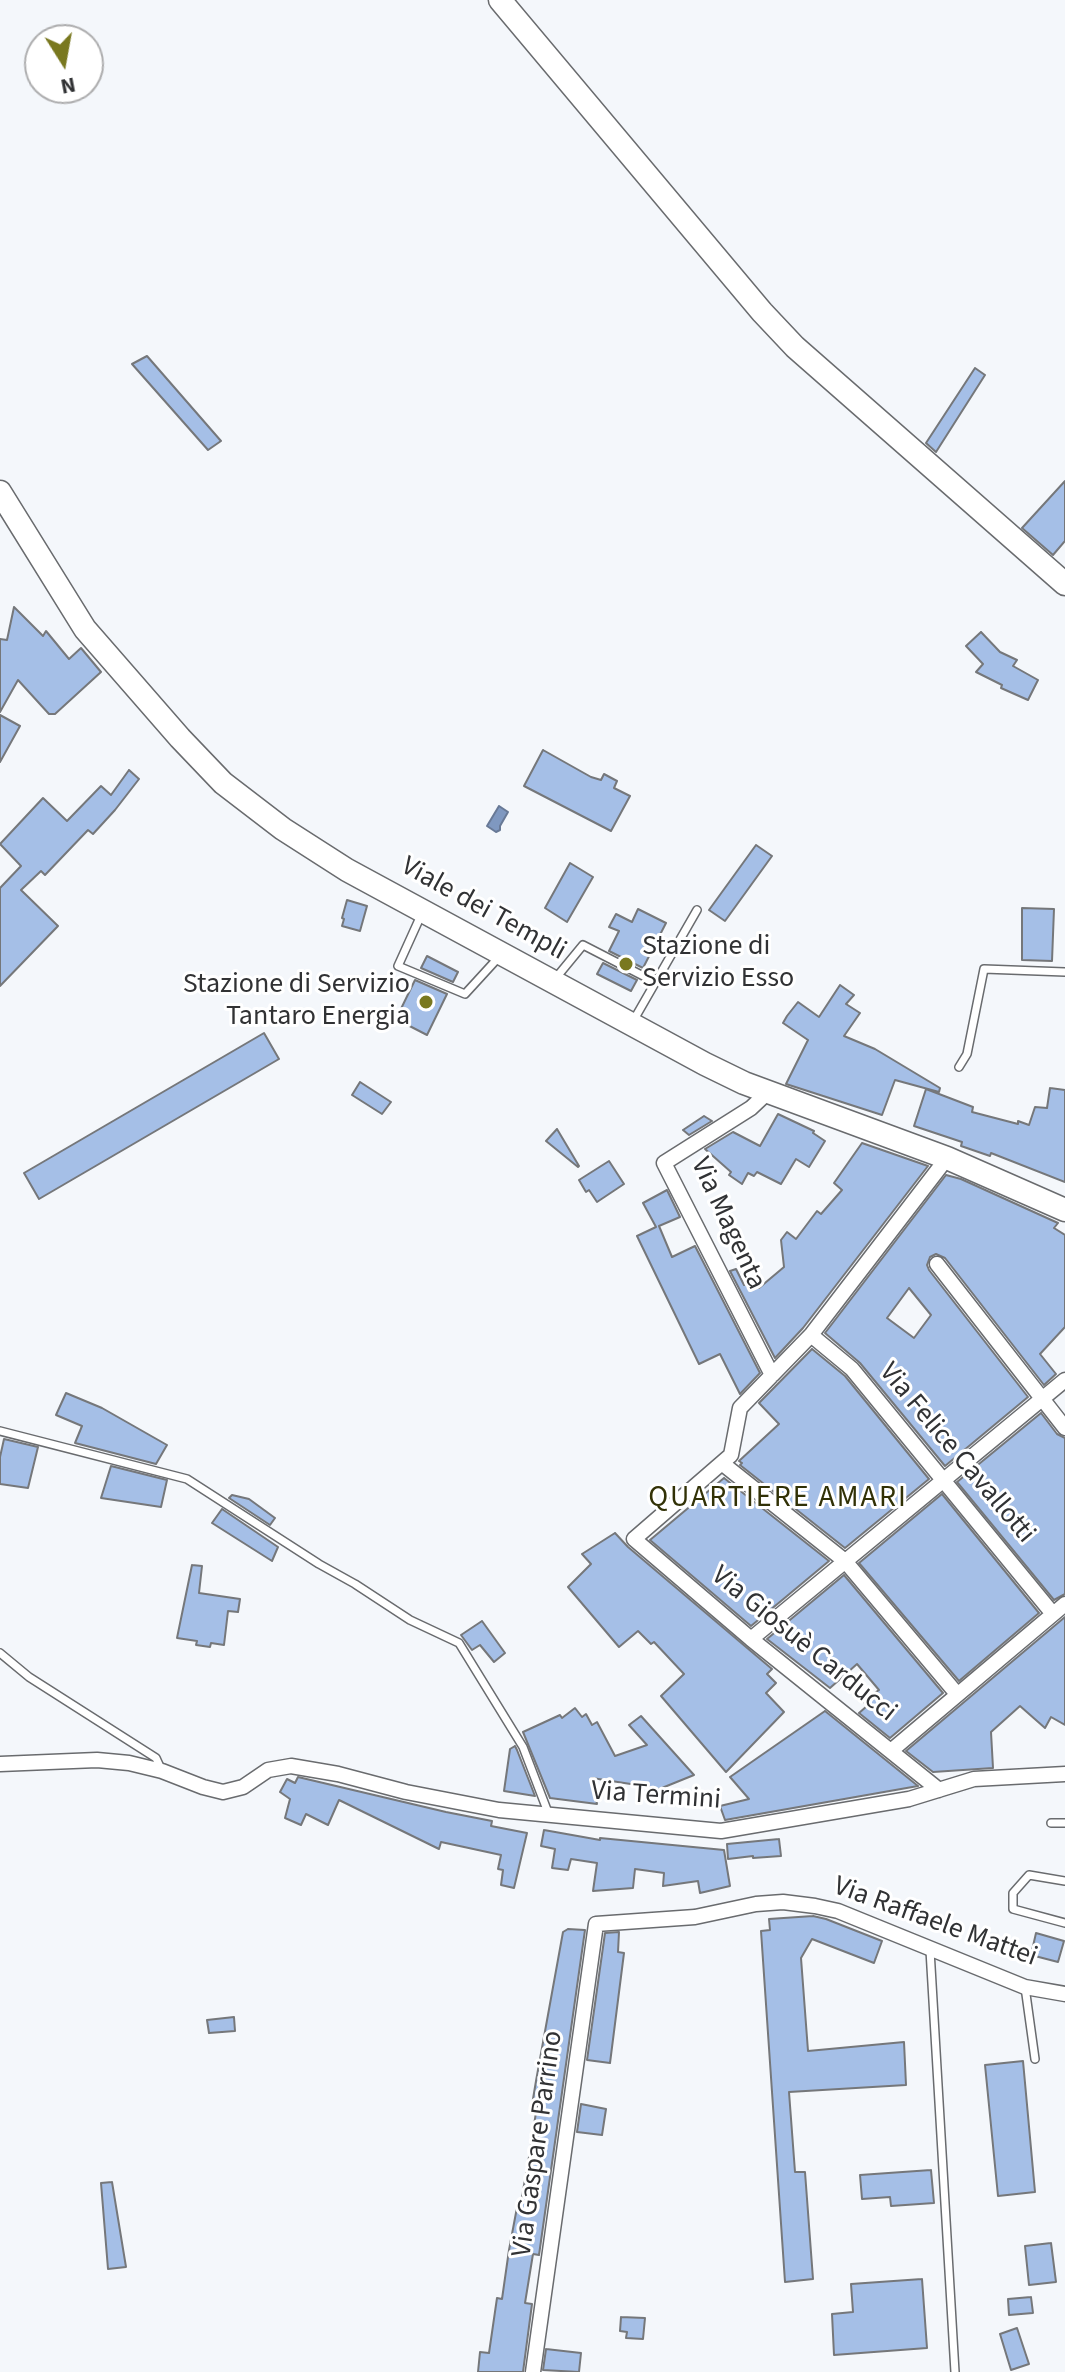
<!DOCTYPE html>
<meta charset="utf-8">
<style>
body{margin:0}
#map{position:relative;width:1065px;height:2372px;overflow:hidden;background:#f4f7fb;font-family:"Source Sans 3",sans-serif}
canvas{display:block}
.north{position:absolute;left:24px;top:24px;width:80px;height:80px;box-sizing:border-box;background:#fff;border:2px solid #adadae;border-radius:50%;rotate:169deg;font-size:22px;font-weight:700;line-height:32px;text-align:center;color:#313234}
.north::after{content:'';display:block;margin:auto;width:28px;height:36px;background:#79781f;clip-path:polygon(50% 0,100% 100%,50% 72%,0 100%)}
</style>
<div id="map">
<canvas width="1065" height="2372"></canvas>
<div class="north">N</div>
</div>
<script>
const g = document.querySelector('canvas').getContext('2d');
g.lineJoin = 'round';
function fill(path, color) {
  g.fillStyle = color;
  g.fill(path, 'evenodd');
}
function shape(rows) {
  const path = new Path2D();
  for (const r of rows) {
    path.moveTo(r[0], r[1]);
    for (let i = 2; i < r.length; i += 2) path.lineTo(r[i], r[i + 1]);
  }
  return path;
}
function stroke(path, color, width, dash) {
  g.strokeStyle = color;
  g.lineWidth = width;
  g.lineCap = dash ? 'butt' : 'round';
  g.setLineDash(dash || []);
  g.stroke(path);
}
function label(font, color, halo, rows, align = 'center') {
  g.font = font + ' "Source Sans 3",sans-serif';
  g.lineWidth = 6;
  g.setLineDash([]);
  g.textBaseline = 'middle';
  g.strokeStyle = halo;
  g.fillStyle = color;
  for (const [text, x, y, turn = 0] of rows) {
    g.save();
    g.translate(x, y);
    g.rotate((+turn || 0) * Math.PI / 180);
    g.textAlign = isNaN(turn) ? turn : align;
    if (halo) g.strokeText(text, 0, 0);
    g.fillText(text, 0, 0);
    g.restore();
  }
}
const water = shape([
 [499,806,508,812,500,826,500,830,496,832,487,826,499,806]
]);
const building = shape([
 [147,356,221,441,208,450,132,364,147,356],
 [975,368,985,375,936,452,926,443,975,368],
 [1065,481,1065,541,1053,555,1022,528,1065,481],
 [14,607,43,636,46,631,69,659,81,648,101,672,55,714,49,714,18,680,0,712,0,639,7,640,14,607],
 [981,632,1000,652,1017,660,1013,666,1038,680,1028,700,1001,688,1002,685,976,672,983,664,966,646,981,632],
 [0,715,20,726,0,762,0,715],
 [543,750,591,777,601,780,604,774,617,781,614,788,630,796,611,831,524,786,543,750],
 [129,770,139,779,115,810,93,834,88,830,45,875,41,871,21,890,58,926,0,986,0,888,21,866,0,844,43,798,67,821,101,786,111,795,129,770],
 [756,845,772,856,725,921,709,910,756,845],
 [570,863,593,877,567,922,545,908,570,863],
 [347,900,367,906,360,931,342,926,344,919,342,918,347,900],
 [1022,908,1054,909,1052,961,1022,960,1022,908],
 [638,909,666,923,643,968,609,951,619,931,609,927,616,914,632,922,638,909],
 [427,956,458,972,453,982,421,968,427,956],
 [603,963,637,980,631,991,597,974,603,963],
 [415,980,447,994,427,1035,396,1019,415,980],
 [840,985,854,995,846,1004,860,1013,844,1036,875,1049,940,1088,939,1092,895,1080,882,1115,786,1084,808,1040,783,1023,787,1016,798,1002,819,1017,840,985],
 [264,1033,279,1059,39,1199,24,1173,264,1033],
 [360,1082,391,1102,382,1114,352,1095,360,1082],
 [1050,1088,1065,1090,1065,1182,991,1153,990,1156,961,1146,962,1142,914,1126,926,1089,973,1107,972,1112,1018,1124,1018,1121,1029,1125,1035,1107,1047,1108,1050,1088],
 [778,1114,814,1131,813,1133,825,1141,809,1167,796,1159,781,1184,757,1172,754,1176,748,1173,742,1184,729,1175,731,1172,705,1149,733,1132,760,1146,778,1114],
 [704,1116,712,1121,689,1135,683,1130,704,1116],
 [557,1129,579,1166,578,1167,546,1141,557,1129],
 [862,1143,928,1166,803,1328,775,1358,730,1271,736,1269,744,1285,754,1280,759,1288,784,1267,781,1240,787,1232,796,1239,817,1211,821,1214,842,1190,834,1183,862,1143],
 [609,1161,624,1184,597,1202,589,1190,586,1192,579,1180,609,1161],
 [946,1175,961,1179,1058,1223,1054,1228,1065,1235,1065,1327,1040,1354,1056,1374,1044,1385,945,1258,936,1254,930,1257,927,1265,929,1270,1028,1397,945,1466,860,1363,825,1333,946,1175],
 [909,1288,931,1315,914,1338,887,1318,909,1288],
 [667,1190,680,1217,659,1226,672,1257,695,1246,760,1373,740,1394,720,1354,699,1364,637,1236,656,1227,643,1203,667,1190],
 [812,1349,845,1376,929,1479,845,1548,740,1465,742,1463,739,1461,779,1424,759,1403,812,1349],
 [66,1393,102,1408,167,1445,156,1464,75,1443,82,1426,56,1415,66,1393],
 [1041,1413,1057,1434,1065,1438,1065,1594,1054,1600,957,1482,1041,1413],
 [4,1439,38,1447,28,1488,0,1484,0,1457,4,1439],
 [111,1466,167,1480,161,1507,101,1498,111,1466],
 [724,1478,829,1561,751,1626,650,1540,724,1478],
 [942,1494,1039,1613,959,1681,859,1563,942,1494],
 [232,1495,249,1499,275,1518,270,1525,229,1498,232,1495],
 [222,1509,278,1547,272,1561,212,1523,222,1509],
 [615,1533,628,1547,772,1669,767,1674,776,1683,766,1693,784,1712,726,1772,661,1696,684,1674,654,1642,651,1644,638,1631,619,1647,568,1587,591,1564,582,1554,615,1533],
 [192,1565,202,1566,199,1593,240,1599,238,1612,228,1611,224,1645,211,1643,210,1647,196,1645,197,1641,177,1638,192,1565],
 [844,1575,943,1693,890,1738,859,1713,867,1706,863,1701,879,1690,857,1664,830,1688,767,1639,844,1575],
 [1065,1617,1065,1725,1051,1717,1045,1728,1020,1706,991,1732,993,1768,933,1772,906,1751,1065,1617],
 [482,1621,505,1653,494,1662,480,1645,472,1650,461,1635,482,1621],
 [575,1708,582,1717,586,1714,592,1725,597,1722,615,1756,647,1745,629,1725,641,1716,694,1775,652,1792,650,1787,592,1778,597,1804,550,1798,523,1732,560,1715,562,1718,575,1708],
 [825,1711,918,1786,725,1820,720,1806,749,1799,730,1777,825,1711],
 [515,1746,517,1750,535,1796,504,1791,510,1749,515,1746],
 [298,1777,446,1812,492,1821,491,1826,527,1833,514,1888,501,1885,503,1870,498,1869,501,1855,441,1842,439,1849,339,1800,328,1825,306,1814,301,1825,285,1818,290,1799,280,1792,287,1779,295,1783,298,1777],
 [544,1830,600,1840,600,1838,724,1850,730,1886,700,1893,698,1881,663,1886,664,1873,635,1869,633,1888,593,1891,597,1863,571,1859,568,1870,552,1868,555,1849,541,1846,544,1830],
 [779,1839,781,1856,753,1858,753,1856,728,1859,727,1844,779,1839],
 [813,1916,826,1919,882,1941,874,1963,812,1939,801,1958,808,2051,904,2042,906,2085,789,2092,795,2172,805,2172,813,2279,785,2282,761,1931,770,1930,769,1919,813,1916],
 [568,1929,585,1930,539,2255,533,2254,525,2303,532,2304,523,2372,478,2372,480,2352,489,2353,497,2298,502,2299,509,2250,518,2202,521,2202,529,2157,537,2106,532,2105,536,2081,563,1932,568,1929],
 [619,1932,618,1952,624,1953,610,2063,587,2060,605,1933,619,1932],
 [1036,1933,1064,1941,1058,1962,1031,1955,1036,1933],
 [234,2017,235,2031,209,2033,207,2020,234,2017],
 [1023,2061,1035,2192,998,2196,985,2065,1023,2061],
 [581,2104,606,2109,602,2135,577,2132,581,2104],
 [931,2170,934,2203,891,2206,890,2197,862,2199,860,2175,931,2170],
 [112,2182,126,2267,108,2269,101,2183,112,2182],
 [1051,2243,1056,2282,1029,2285,1025,2246,1051,2243],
 [922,2279,927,2348,834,2355,832,2314,853,2312,851,2284,922,2279],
 [1031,2297,1033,2313,1009,2315,1008,2299,1031,2297],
 [621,2317,645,2318,643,2339,626,2338,627,2332,620,2331,621,2317],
 [1017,2328,1029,2364,1011,2370,1000,2334,1017,2328],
 [546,2349,581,2353,579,2372,543,2370,546,2349]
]);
const lane = shape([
 [422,913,398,966,465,994,498,958],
 [555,979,583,945,655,982],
 [632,1023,697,910],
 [959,1067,967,1054,984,969,1065,972],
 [0,1431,187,1479,319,1564,355,1584,410,1620,459,1643,523,1747,549,1815],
 [0,1653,29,1677,156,1758,161,1769],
 [1051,1823,1065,1823],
 [1065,1881,1029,1875,1013,1893,1013,1909,1065,1923],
 [930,1950,955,2372],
 [1025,1987,1035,2059]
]);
const street = shape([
 [768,1092,751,1108,664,1163,772,1375],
 [937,1264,1065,1428],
 [811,1335,852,1369,1053,1614],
 [723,1464,845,1561,957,1694],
 [751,1639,1065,1380],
 [892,1750,1065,1604],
 [0,1764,97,1760,129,1763,162,1771,203,1787,223,1792,243,1787,268,1770,291,1766,338,1774,406,1792,499,1810,721,1831,909,1799,974,1779,1065,1774],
 [939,1790,751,1639,634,1539,731,1455,740,1408,811,1335,947,1158],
 [533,2372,596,1924,695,1917,756,1904,783,1902,815,1906,838,1911,1025,1987,1065,1994]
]);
const secondary = shape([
 [500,0,762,312,795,347,1065,584],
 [0,492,85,629,180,738,223,783,283,829,347,870,705,1064,744,1083,947,1158,1065,1210]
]);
const markers = [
 [626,964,8,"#79781f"],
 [426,1002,8,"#79781f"]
];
const streetNames = [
 ["Viale dei Templi",483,910,29],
 ["Via Magenta",727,1224,65],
 ["Via Felice Cavallotti",956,1454,50],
 ["Via Giosuè Carducci",803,1645,39],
 ["Via Termini",656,1797,4],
 ["Via Raffaele Mattei",935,1923,20],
 ["Via Gaspare Parrino",539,2144,-82]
];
const poiNames = [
 ["Stazione di",642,948],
 ["Servizio Esso",642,980],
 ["Stazione di Servizio",410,986,"right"],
 ["Tantaro Energia",410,1018,"right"]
];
const neighbourhoodNames = [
 ["QUARTIERE AMARI",778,1499]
];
fill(water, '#7f98c0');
stroke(water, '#687996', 2);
fill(building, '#a5bfe7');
stroke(building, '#75777a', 2);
stroke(lane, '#696b6e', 10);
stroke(street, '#696b6e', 17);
stroke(secondary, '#696b6e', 25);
stroke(lane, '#fff', 7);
stroke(street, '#fff', 14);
stroke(secondary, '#fff', 22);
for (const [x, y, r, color] of markers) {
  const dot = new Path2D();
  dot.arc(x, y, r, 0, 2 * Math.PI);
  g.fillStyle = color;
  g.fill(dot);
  stroke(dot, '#fff', 3);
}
label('28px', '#313234', '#fff', streetNames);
label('28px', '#313234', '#fff', poiNames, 'left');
g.letterSpacing = '2px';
label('30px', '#313106', '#fff', neighbourhoodNames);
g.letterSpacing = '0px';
</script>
